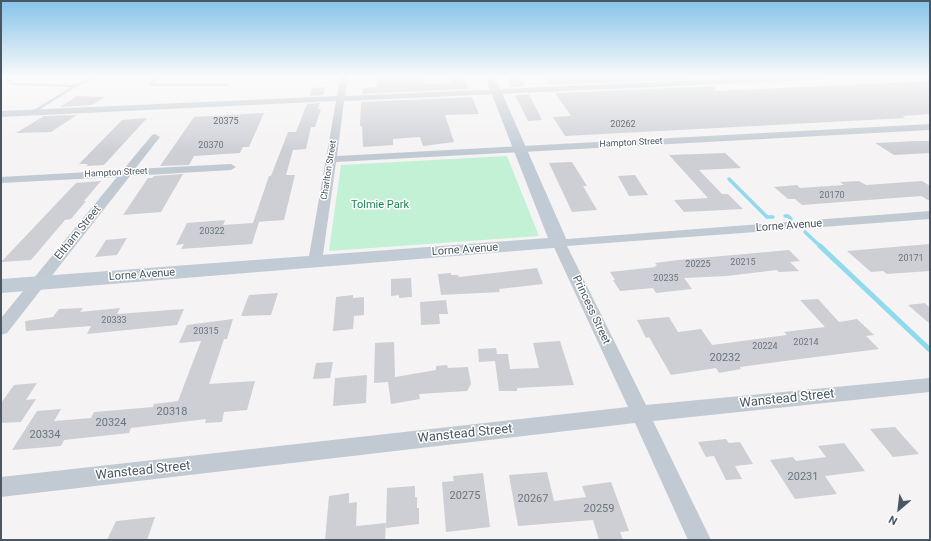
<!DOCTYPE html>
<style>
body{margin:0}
#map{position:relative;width:931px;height:541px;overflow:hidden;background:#f5f3f3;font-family:Roboto,sans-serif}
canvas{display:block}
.frame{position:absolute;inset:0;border:2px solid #4a5661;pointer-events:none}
.north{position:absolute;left:879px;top:489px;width:40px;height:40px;-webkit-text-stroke:3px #fff;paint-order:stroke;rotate:208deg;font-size:11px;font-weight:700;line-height:16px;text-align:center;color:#4a5661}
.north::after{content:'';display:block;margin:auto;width:14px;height:18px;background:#4a5661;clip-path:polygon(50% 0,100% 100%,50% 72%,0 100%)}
</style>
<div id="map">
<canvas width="931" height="541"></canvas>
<div class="frame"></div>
<div class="north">N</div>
</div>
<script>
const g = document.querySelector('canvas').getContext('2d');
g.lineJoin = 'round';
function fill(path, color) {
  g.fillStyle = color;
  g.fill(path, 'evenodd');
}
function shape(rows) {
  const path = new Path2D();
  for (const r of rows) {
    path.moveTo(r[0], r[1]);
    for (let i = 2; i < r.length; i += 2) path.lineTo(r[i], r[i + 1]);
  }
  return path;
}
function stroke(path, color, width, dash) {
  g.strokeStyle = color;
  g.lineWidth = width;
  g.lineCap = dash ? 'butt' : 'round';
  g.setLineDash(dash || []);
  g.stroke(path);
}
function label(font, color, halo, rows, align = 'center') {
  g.font = font + ' Roboto,sans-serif';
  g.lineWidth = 3;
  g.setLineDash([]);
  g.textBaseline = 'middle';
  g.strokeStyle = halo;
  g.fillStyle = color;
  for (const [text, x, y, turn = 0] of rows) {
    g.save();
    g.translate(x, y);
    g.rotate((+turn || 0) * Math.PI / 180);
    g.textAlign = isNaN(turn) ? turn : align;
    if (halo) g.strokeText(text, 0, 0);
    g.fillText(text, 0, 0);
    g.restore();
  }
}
const green = shape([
 [507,156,539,236,329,251,341,165]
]);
const streamFar1 = shape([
 [729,179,767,217,773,217],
 [785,216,788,216,791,219],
 [805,232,821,247]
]);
const stream = shape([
 [820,246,930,350]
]);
const building = shape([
 [379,77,424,79,425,84,451,83,449,77,464,77,469,89,362,94,363,88,377,87],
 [507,77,520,77,525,86,511,87],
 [544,77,715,77,715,78,549,85],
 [930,81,930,114,902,116,906,118,565,136,553,117,571,116,555,93,715,86,715,91],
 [325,87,323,95,310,96,312,88],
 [529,94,542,120,528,121,515,95],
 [77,96,105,97,92,105,60,107],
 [472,97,479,114,445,115,454,142,423,146,420,137,393,139,393,145,363,147,362,126,360,126,361,102],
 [320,103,318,109,321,109,315,127,311,127,306,149,293,150,286,175,295,175,284,220,256,222,259,222,252,244,181,249,184,244,176,245,187,223,225,220,223,225,253,223,269,176,271,176,288,132,296,132,307,104],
 [264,113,249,147,243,147,240,153,194,156,189,165,160,166,194,117],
 [77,115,51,132,16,133,44,116],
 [147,118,104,165,86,166,88,164,79,164,122,120],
 [916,141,930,141,930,153,894,155,875,143],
 [725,153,741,168,699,170,722,194,728,194,743,209,684,212,674,200,708,198,669,155],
 [572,162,587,186,583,186,597,210,572,212,549,163],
 [183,174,161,212,123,215,148,178,152,178,154,176],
 [635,175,648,195,629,196,618,176],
 [101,181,84,201,86,201,71,219,65,220,31,260,1,262,76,183],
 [859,181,866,185,922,181,930,186,930,201,921,196,802,205,795,199,788,199,774,187,797,185,800,188,844,185,840,182],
 [127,238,117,255,95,257,106,240],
 [930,244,930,271,887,274,883,271,871,272,847,251],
 [789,250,800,261,790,262,799,271,779,272,777,270,727,276,684,278,692,289,656,293,653,288,620,291,613,280,615,280,610,272,656,267,655,266,657,265,655,263,678,260],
 [537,268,543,284,499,289,500,292,441,295,438,274,451,273,451,275,458,275,459,277],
 [411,278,412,297,399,298,399,295,391,296,391,279],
 [278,293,271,315,241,316,249,295],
 [353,295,353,298,364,297,364,315,354,316,353,329,333,331,336,297],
 [818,299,839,322,857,319,874,335,866,336,879,349,800,359,740,367,741,369,719,373,716,368,671,375,649,337,646,338,637,320,669,317,678,332,701,329,712,345,787,335,784,332,825,327,800,300],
 [446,300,448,314,439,314,440,324,421,325,420,302],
 [925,303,930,308,930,324,908,305],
 [83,308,80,312,120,308,117,314,184,309,177,325,87,334,91,326,26,331,25,321,53,317,59,309],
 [233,319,227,339,224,339,209,384,255,381,247,410,224,412,222,422,205,423,206,419,131,428,129,433,64,440,61,446,12,450,37,411,61,409,54,421,91,418,94,412,153,407,154,404,178,401,201,341,179,343,187,325],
 [560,341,574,385,517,388,517,391,499,391,495,361,479,362,478,349,496,348,497,354,508,354,510,369,539,368,533,343],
 [394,342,395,377,436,370,436,366,447,365,448,368,468,367,471,384,467,391,419,394,420,399,391,404,388,382,374,383,375,343],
 [333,362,330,378,313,379,316,363],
 [367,375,366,403,333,406,335,378],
 [37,383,26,400,36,399,21,422,1,423,1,403,14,385],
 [895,427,919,454,893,457,870,429],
 [726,439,729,443,740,442,753,464,735,466,742,479,726,480,714,456,706,457,698,442],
 [844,443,865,471,825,476,837,494,795,499,770,460,793,457,796,461,826,457,818,446],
 [547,472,554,501,586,497,582,486,611,482,629,531,620,532,623,540,599,540,593,520,518,526,509,475],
 [483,473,490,527,446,532,442,482,454,481,453,476],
 [415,486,415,497,417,497,417,508,419,508,419,524,386,528,387,488],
 [349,493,349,503,357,502,356,526,386,523,385,540,325,540,329,496],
 [155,517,147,540,107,540,116,521]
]);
const path = shape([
 [915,77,930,85]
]);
const lane = shape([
 [5,77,9,77,12,82,14,83,74,85,92,77,98,77,76,87,34,113,32,112,32,111,71,87,14,85,9,84,5,77],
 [156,77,161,77,154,84,228,84,230,85,228,86,149,86,149,84,156,77]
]);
const street = shape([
 [340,77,348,77,345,96,768,77,834,77,830,79,344,101,337,156,930,124,930,130,336,162,322,262,320,265,315,266,310,265,308,262,336,101,1,117,1,111,337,96,340,77],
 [155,134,160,137,135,169,231,164,236,167,231,170,130,176,7,333,1,335,1,318,117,177,1,183,1,177,123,170,152,135,155,134],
 [930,211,930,219,567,246,646,405,930,378,930,392,653,421,711,540,688,540,635,423,1,497,1,477,628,407,552,243,554,240,930,211]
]);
const secondary = shape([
 [485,77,495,77,568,243,565,247,1,293,1,279,548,238,485,77]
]);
const numberNames = [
 ["20375",226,122],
 ["20262",623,125],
 ["20370",211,146],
 ["20170",832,196],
 ["20322",212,232],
 ["20171",911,259],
 ["20215",743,263],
 ["20225",698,265],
 ["20235",666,279],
 ["20333",114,321],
 ["20315",206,332],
 ["20214",806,343],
 ["20224",765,347]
];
const farStreetnames = [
 ["Hampton Street",631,143,-3],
 ["Charlton Street",329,170,-81],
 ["Hampton Street",116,173,-3]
];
const parkNames = [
 ["Tolmie Park",380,205]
];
const streetNames = [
 ["Lorne Avenue",789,226,-4],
 ["Eltham Street",78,233,-51],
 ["Lorne Avenue",465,250,-4],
 ["Lorne Avenue",142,275,-4],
 ["Princess Street",591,310,65]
];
const nearNumbernames = [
 ["20232",725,358],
 ["20318",172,412],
 ["20324",111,423],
 ["20334",45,435],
 ["20231",803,477],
 ["20275",465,496],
 ["20267",533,499],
 ["20259",599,509]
];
const nearStreetnames = [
 ["Wanstead Street",787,399,-6],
 ["Wanstead Street",465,434,-6],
 ["Wanstead Street",143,471,-6]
];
fill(green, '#c3f1d5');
stroke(streamFar1, '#90daee', 3.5);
stroke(stream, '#90daee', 5);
fill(building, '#cdcfd5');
stroke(path, '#7ad0a6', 1.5, [2, 1]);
fill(lane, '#c1cad2');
fill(street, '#c1cad2');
fill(secondary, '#c1cbd6');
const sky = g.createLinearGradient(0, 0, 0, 153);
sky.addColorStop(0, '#85c3ea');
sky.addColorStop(0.5, '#fafafa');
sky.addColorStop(1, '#fafafa00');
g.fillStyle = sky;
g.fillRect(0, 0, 931, 153);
label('9px', '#6b747e', null, numberNames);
label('9px', '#4a5661', '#fff', farStreetnames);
label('11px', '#17864f', '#fff', parkNames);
label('11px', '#4a5661', '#fff', streetNames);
label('11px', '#6b747e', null, nearNumbernames);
label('13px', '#4a5661', '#fff', nearStreetnames);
</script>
